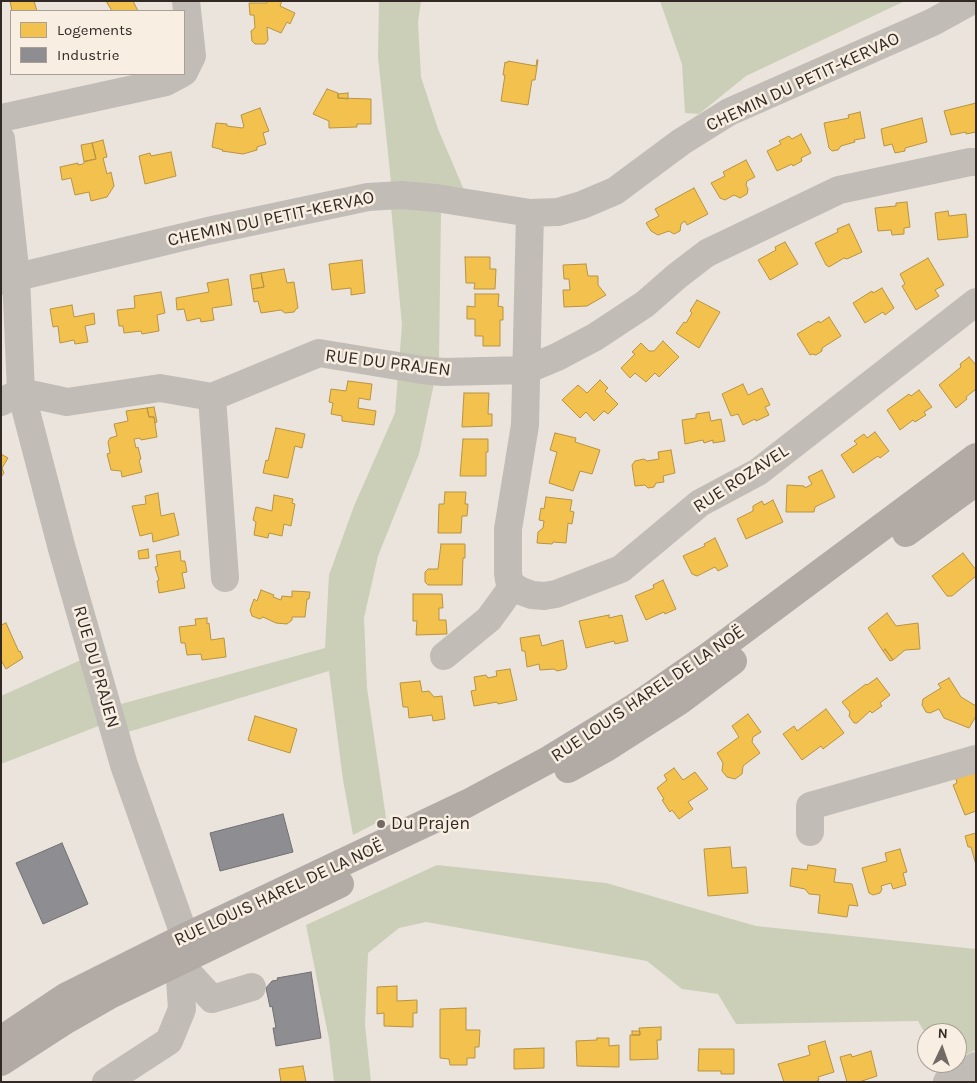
<!DOCTYPE html>
<meta charset="utf-8">
<style>
body{margin:0}
#map{position:relative;width:977px;height:1083px;overflow:hidden;background:#eae4dd;font-family:Karla,sans-serif}
canvas{display:block}
.frame{position:absolute;inset:0;border:2px solid #322925;pointer-events:none}
.legend{position:absolute;left:10px;top:10px;width:175px;height:65px;box-sizing:border-box;background:#f8eee2;border:1px solid #a99f96;margin:0;padding:6px 9px;list-style:none;font-size:15px;color:#322925}
.legend li{display:flex;align-items:center;gap:10px;height:25px}
.legend b{width:25px;border:1px solid #a99f96}
.north{position:absolute;left:917px;top:1023px;width:50px;height:50px;box-sizing:border-box;background:#f8eee2;border:1px solid #a99f96;border-radius:50%;rotate:3deg;font-size:14px;font-weight:700;line-height:20px;text-align:center;color:#322925}
.north::after{content:'';display:block;margin:auto;width:18px;height:22px;background:#726a65;clip-path:polygon(50% 0,100% 100%,50% 72%,0 100%)}
</style>
<div id="map">
<canvas width="977" height="1083"></canvas>
<div class="frame"></div>
<ul class="legend">
<li><b style="height:14px;background:#f2c14e"></b>Logements</li>
<li><b style="height:14px;background:#8d8d92"></b>Industrie</li>
</ul>
<div class="north">N</div>
</div>
<script>
const g = document.querySelector('canvas').getContext('2d');
g.lineJoin = 'round';
function fill(path, color) {
  g.fillStyle = color;
  g.fill(path, 'evenodd');
}
function shape(rows) {
  const path = new Path2D();
  for (const r of rows) {
    path.moveTo(r[0], r[1]);
    for (let i = 2; i < r.length; i += 2) path.lineTo(r[i], r[i + 1]);
  }
  return path;
}
function stroke(path, color, width, dash) {
  g.strokeStyle = color;
  g.lineWidth = width;
  g.lineCap = dash ? 'butt' : 'round';
  g.setLineDash(dash || []);
  g.stroke(path);
}
function label(font, color, halo, rows, align = 'center') {
  g.font = font + ' Karla,sans-serif';
  g.lineWidth = 5;
  g.setLineDash([]);
  g.textBaseline = 'middle';
  g.strokeStyle = halo;
  g.fillStyle = color;
  for (const [text, x, y, turn = 0] of rows) {
    g.save();
    g.translate(x, y);
    g.rotate((+turn || 0) * Math.PI / 180);
    g.textAlign = isNaN(turn) ? turn : align;
    if (halo) g.strokeText(text, 0, 0);
    g.fillText(text, 0, 0);
    g.restore();
  }
}
const green = shape([
 [379,1,421,1,418,22,421,77,438,129,467,197,391,182,378,57],
 [660,1,905,1,746,76,699,114,685,113,682,64],
 [391,207,441,212,439,360,419,454,378,556,364,618,367,688,386,818,353,835,343,780,329,671,128,732,121,704,325,648,329,575,354,506,395,413,402,325],
 [83,659,101,725,1,764,1,696],
 [437,865,606,883,756,926,976,949,976,1050,957,1059,957,1033,927,1033,927,1037,918,1021,736,1024,718,994,682,989,647,961,426,922,399,928,368,953,365,1024,371,1082,334,1082,329,1039,306,925]
]);
const homes = shape([
 [10,1,34,1,37,11,12,11,10,1],
 [106,1,133,1,138,11,112,11,106,1],
 [268,1,282,1,280,6,295,13,290,24,287,22,281,33,267,27,268,40,265,44,255,44,252,41,251,31,255,28,254,15,250,15,249,3,267,3,268,1],
 [537,60,538,60,535,80,532,80,528,105,501,101,505,75,503,75,505,62,507,63,508,61,536,66,537,60],
 [327,89,338,93,338,98,371,99,371,124,357,124,357,127,329,128,329,121,313,114,327,89],
 [348,93,348,99,338,98,338,94,348,93],
 [976,103,976,132,966,134,966,132,951,135,944,111,976,103],
 [260,108,269,131,263,133,266,144,257,147,257,150,243,154,222,151,223,150,212,147,216,123,227,124,227,126,242,128,244,127,241,115,260,108],
 [860,112,865,138,854,140,855,142,841,146,838,150,832,151,829,148,824,123,849,118,848,115,860,112],
 [922,118,927,142,905,148,905,151,895,153,892,144,884,146,881,129,922,118],
 [801,134,811,153,801,158,802,161,793,166,792,164,777,171,767,151,781,144,779,141,789,136,792,139,801,134],
 [103,140,107,157,103,158,107,174,111,172,114,186,107,197,91,201,89,192,75,195,71,178,62,180,60,167,78,163,78,165,83,164,85,161,96,159,92,143,103,140],
 [92,143,96,159,84,162,81,145,92,143],
 [171,152,176,176,145,184,139,156,150,153,151,156,171,152],
 [746,160,755,177,747,181,746,185,748,189,747,194,740,198,734,195,725,200,720,198,711,183,725,176,723,172,746,160],
 [694,188,708,214,687,225,685,221,681,224,680,231,674,234,669,231,658,235,651,231,646,223,659,216,655,209,694,188],
 [907,202,910,227,904,228,904,234,892,235,891,230,878,231,875,208,896,206,896,203,907,202],
 [948,211,949,216,966,214,968,237,938,240,935,213,948,211],
 [849,224,862,252,847,259,844,258,829,267,826,265,815,243,838,232,837,229,849,224],
 [785,242,798,264,770,280,758,260,776,250,775,247,785,242],
 [465,257,490,257,490,269,496,269,495,289,474,289,475,283,466,283,465,257],
 [928,258,944,285,935,290,939,296,916,310,902,286,905,284,900,274,928,258],
 [362,260,365,293,351,295,351,288,332,290,329,264,362,260],
 [586,264,588,276,598,276,598,285,606,295,587,306,564,307,563,290,570,290,569,279,564,279,563,265,586,264],
 [284,269,287,283,294,282,298,308,296,309,294,312,285,313,281,310,261,313,258,301,254,302,252,289,264,287,261,273,284,269],
 [261,273,264,287,252,289,250,275,261,273],
 [228,279,232,305,212,308,214,320,201,322,200,318,187,321,184,309,177,310,176,298,209,292,207,283,228,279],
 [882,288,894,308,885,315,883,312,865,323,853,303,872,291,873,293,882,288],
 [161,292,165,313,157,315,159,331,142,334,141,331,124,333,123,326,119,326,117,310,135,308,134,296,161,292],
 [475,294,499,294,498,306,503,307,503,320,500,320,500,346,483,346,483,336,475,336,475,319,467,319,467,306,475,307,475,294],
 [697,300,720,312,699,348,676,333,684,322,686,323,692,313,690,311,697,300],
 [72,305,74,317,94,313,95,324,85,326,88,342,75,344,74,340,60,343,58,326,53,327,50,309,72,305],
 [829,317,841,336,822,348,822,351,816,355,812,354,810,355,797,334,819,321,820,323,829,317],
 [663,341,679,357,659,377,655,373,646,382,635,373,630,378,621,368,635,354,632,352,641,343,649,351,654,351,663,341],
 [969,357,976,365,976,389,966,397,967,399,956,408,939,385,961,367,960,364,969,357],
 [600,380,608,388,605,391,618,404,608,414,604,411,594,421,586,412,580,418,562,400,578,385,587,393,600,380],
 [348,381,372,384,370,400,359,398,358,408,376,411,374,425,342,421,342,416,331,414,333,403,329,402,331,389,346,391,348,381],
 [743,384,748,395,762,388,770,405,765,407,769,415,756,421,755,419,743,425,738,414,731,416,722,394,743,384],
 [919,390,932,407,924,412,926,415,915,422,913,420,900,430,887,410,909,394,911,396,919,390],
 [464,393,489,393,488,414,492,414,492,426,462,427,464,393],
 [154,407,157,422,155,423,154,417,149,417,147,408,154,407],
 [147,408,149,417,154,417,157,437,141,440,140,438,134,439,136,448,138,447,141,459,139,460,142,472,122,477,121,471,111,470,107,454,110,453,108,442,110,438,117,436,114,424,128,421,126,411,147,408],
 [709,412,711,421,721,419,725,441,713,443,713,440,704,443,703,440,685,444,682,420,696,418,696,414,709,412],
 [276,428,305,434,302,448,295,446,288,478,263,473,266,460,268,461,276,428],
 [875,432,889,451,880,458,878,456,853,473,841,455,857,444,854,441,864,434,867,438,875,432],
 [555,433,576,438,575,442,600,450,592,474,580,471,573,491,549,483,557,452,550,450,555,433],
 [463,439,488,439,488,452,486,452,486,476,460,476,463,439],
 [671,450,675,473,663,476,664,482,656,483,654,487,648,488,645,485,635,486,632,465,635,461,644,459,647,461,659,459,658,452,671,450],
 [1,454,8,458,2,468,4,473,1,477,1,454],
 [822,470,835,497,815,507,814,512,786,512,787,485,804,486,805,488,812,484,808,477,822,470],
 [445,492,466,492,465,504,468,504,467,516,462,516,461,533,438,533,439,504,444,504,445,492],
 [158,493,161,516,174,513,179,535,153,542,152,533,140,536,132,506,146,504,145,496,158,493],
 [274,495,293,499,292,503,295,504,291,526,284,524,282,536,269,533,268,538,254,535,256,522,253,520,256,507,272,511,274,495],
 [546,497,572,500,570,511,574,512,572,524,568,523,566,543,553,542,552,544,537,543,538,532,543,528,544,521,539,520,541,508,544,509,546,497],
 [773,500,783,522,746,539,737,519,753,511,753,506,762,501,764,505,773,500],
 [715,538,728,566,718,571,715,567,697,576,692,574,683,556,705,546,704,544,715,538],
 [441,544,465,544,465,558,463,558,462,585,428,585,425,582,425,572,428,569,438,569,441,544],
 [148,549,149,558,139,559,138,551,148,549],
 [180,551,181,561,185,561,187,572,182,573,185,588,159,593,157,581,159,580,155,567,158,566,156,555,180,551],
 [963,553,976,570,976,576,952,596,947,596,932,576,963,553],
 [663,580,676,609,665,614,664,612,646,620,635,596,654,588,653,585,663,580],
 [261,590,274,595,273,597,281,600,282,596,292,597,292,591,310,592,309,599,307,599,305,617,292,617,292,620,287,624,276,623,263,617,260,619,252,616,250,610,254,599,257,601,261,590],
 [413,594,442,594,443,608,439,608,439,620,446,620,447,634,416,635,417,621,413,621,413,594],
 [887,613,896,626,918,623,920,649,905,650,893,660,885,649,883,651,868,628,887,613],
 [609,615,609,618,622,615,628,641,615,644,614,641,586,648,579,621,609,615],
 [207,618,207,624,209,623,211,640,224,638,226,657,202,660,201,654,187,655,185,643,181,643,179,627,196,625,195,619,207,618],
 [6,623,19,652,20,651,23,658,6,669,1,660,1,625,6,623],
 [539,635,542,646,563,640,567,666,566,669,557,671,554,669,540,670,539,664,527,667,525,651,522,651,520,638,539,635],
 [885,649,893,660,890,661,883,651,885,649],
 [510,669,517,700,498,704,497,702,474,706,471,691,476,690,474,677,486,675,488,678,497,676,496,671,510,669],
 [877,678,890,695,880,703,882,706,872,713,870,711,857,723,854,723,849,716,850,712,842,702,866,684,867,685,877,678],
 [949,678,961,697,976,706,976,716,969,728,944,718,939,709,930,713,926,712,922,705,923,699,941,688,938,684,949,678],
 [420,681,422,692,429,691,434,697,442,696,445,719,433,721,432,715,409,718,408,707,403,707,400,683,420,681],
 [826,709,844,733,823,749,821,746,802,760,783,734,794,726,797,731,826,709],
 [748,714,761,732,753,737,752,742,760,753,743,766,742,774,735,779,727,777,722,771,723,763,717,753,739,737,732,726,748,714],
 [255,716,297,729,290,753,248,740,255,716],
 [674,768,683,780,695,772,708,789,688,802,693,809,679,819,672,810,670,812,662,800,664,799,657,788,667,780,664,775,674,768],
 [976,771,976,811,965,815,953,785,957,783,954,772,976,771],
 [976,833,976,865,971,847,968,847,965,836,976,833],
 [730,847,732,868,746,867,748,893,708,896,704,849,730,847],
 [900,849,907,872,903,873,906,885,893,889,891,883,881,886,882,889,880,893,873,895,869,893,862,868,887,861,885,853,900,849],
 [808,865,836,869,834,882,852,884,858,906,849,905,847,917,818,913,820,895,809,894,805,889,790,886,792,868,807,870,808,865],
 [397,986,397,1001,417,1000,417,1013,413,1013,413,1027,384,1026,384,1013,377,1014,377,987,397,986],
 [466,1008,466,1030,480,1030,479,1047,475,1047,475,1058,467,1058,467,1065,450,1065,449,1059,440,1058,440,1009,466,1008],
 [661,1027,661,1040,657,1040,658,1059,630,1060,630,1035,640,1035,639,1028,661,1027],
 [632,1031,640,1031,640,1035,632,1035,632,1031],
 [597,1038,609,1038,609,1046,619,1045,619,1067,577,1066,576,1041,597,1040,597,1038],
 [825,1041,834,1072,818,1077,819,1080,815,1082,784,1082,778,1064,810,1055,808,1046,825,1041],
 [544,1048,544,1068,514,1069,514,1049,544,1048],
 [699,1049,734,1049,734,1074,721,1074,721,1071,698,1071,699,1049],
 [871,1051,877,1076,859,1082,847,1082,840,1057,851,1054,852,1057,871,1051],
 [303,1066,306,1082,281,1082,279,1069,303,1066]
]);
const industry = shape([
 [283,814,293,852,220,871,210,833,283,814],
 [62,843,88,904,43,924,16,863,62,843],
 [311,972,321,1038,276,1046,273,1028,276,1028,272,1006,270,1007,266,988,272,981,278,980,277,978,311,972]
]);
const minor = shape([
 [184,72,192,56,186,1],
 [1,118,166,82,181,74],
 [1,139,16,277,21,392,62,549,124,765,185,937],
 [1,281,208,231,368,197,401,195,436,198,530,213,558,212,582,205,615,191,681,142,729,112,933,22,971,1],
 [212,397,225,578],
 [1,402,21,392,67,402,160,388,212,397,319,353,422,370,443,372,526,370,557,357,595,337,645,304,677,276,707,253,839,190,970,162,976,162],
 [513,586,521,591,532,595,544,596,556,594,621,569,700,503,758,472,976,302],
 [444,656,489,619,513,586,509,580,508,573,508,529,525,425,530,213],
 [810,832,810,806,976,759],
 [179,963,212,999,252,987],
 [106,1082,169,1041,182,1009,179,963],
 [947,1082,976,1066]
]);
const major = shape([
 [906,533,976,482],
 [568,769,606,748,678,702,733,661],
 [1,1040,65,997,185,937,468,803,550,759,635,707,710,655,976,457],
 [1,1062,66,1020,108,996,340,884]
]);
const markers = [
 [381,824,5,"#726a65"]
];
const streetNames = [
 ["CHEMIN DU PETIT-KERVAO",803,82,-25],
 ["CHEMIN DU PETIT-KERVAO",271,219,-12],
 ["RUE DU PRAJEN",388,363,7],
 ["RUE ROZAVEL",741,479,-33],
 ["RUE DU PRAJEN",96,667,74],
 ["RUE LOUIS HAREL DE LA NOË",648,694,-34],
 ["RUE LOUIS HAREL DE LA NOË",279,893,-25]
];
const poiNames = [
 ["Du Prajen",391,824]
];
fill(green, '#cbcfb7');
fill(homes, '#f2c14e');
stroke(homes, '#b89342', 1);
fill(industry, '#8d8d92');
stroke(industry, '#726f71', 1);
stroke(minor, '#c2bcb6', 28);
stroke(major, '#b1aaa5', 28);
for (const [x, y, r, color] of markers) {
  const dot = new Path2D();
  dot.arc(x, y, r, 0, 2 * Math.PI);
  g.fillStyle = color;
  g.fill(dot);
  stroke(dot, '#f8eee2', 2);
}
label('18px', '#322925', '#f8eee2', streetNames);
label('18px', '#322925', '#f8eee2', poiNames, 'left');
</script>
